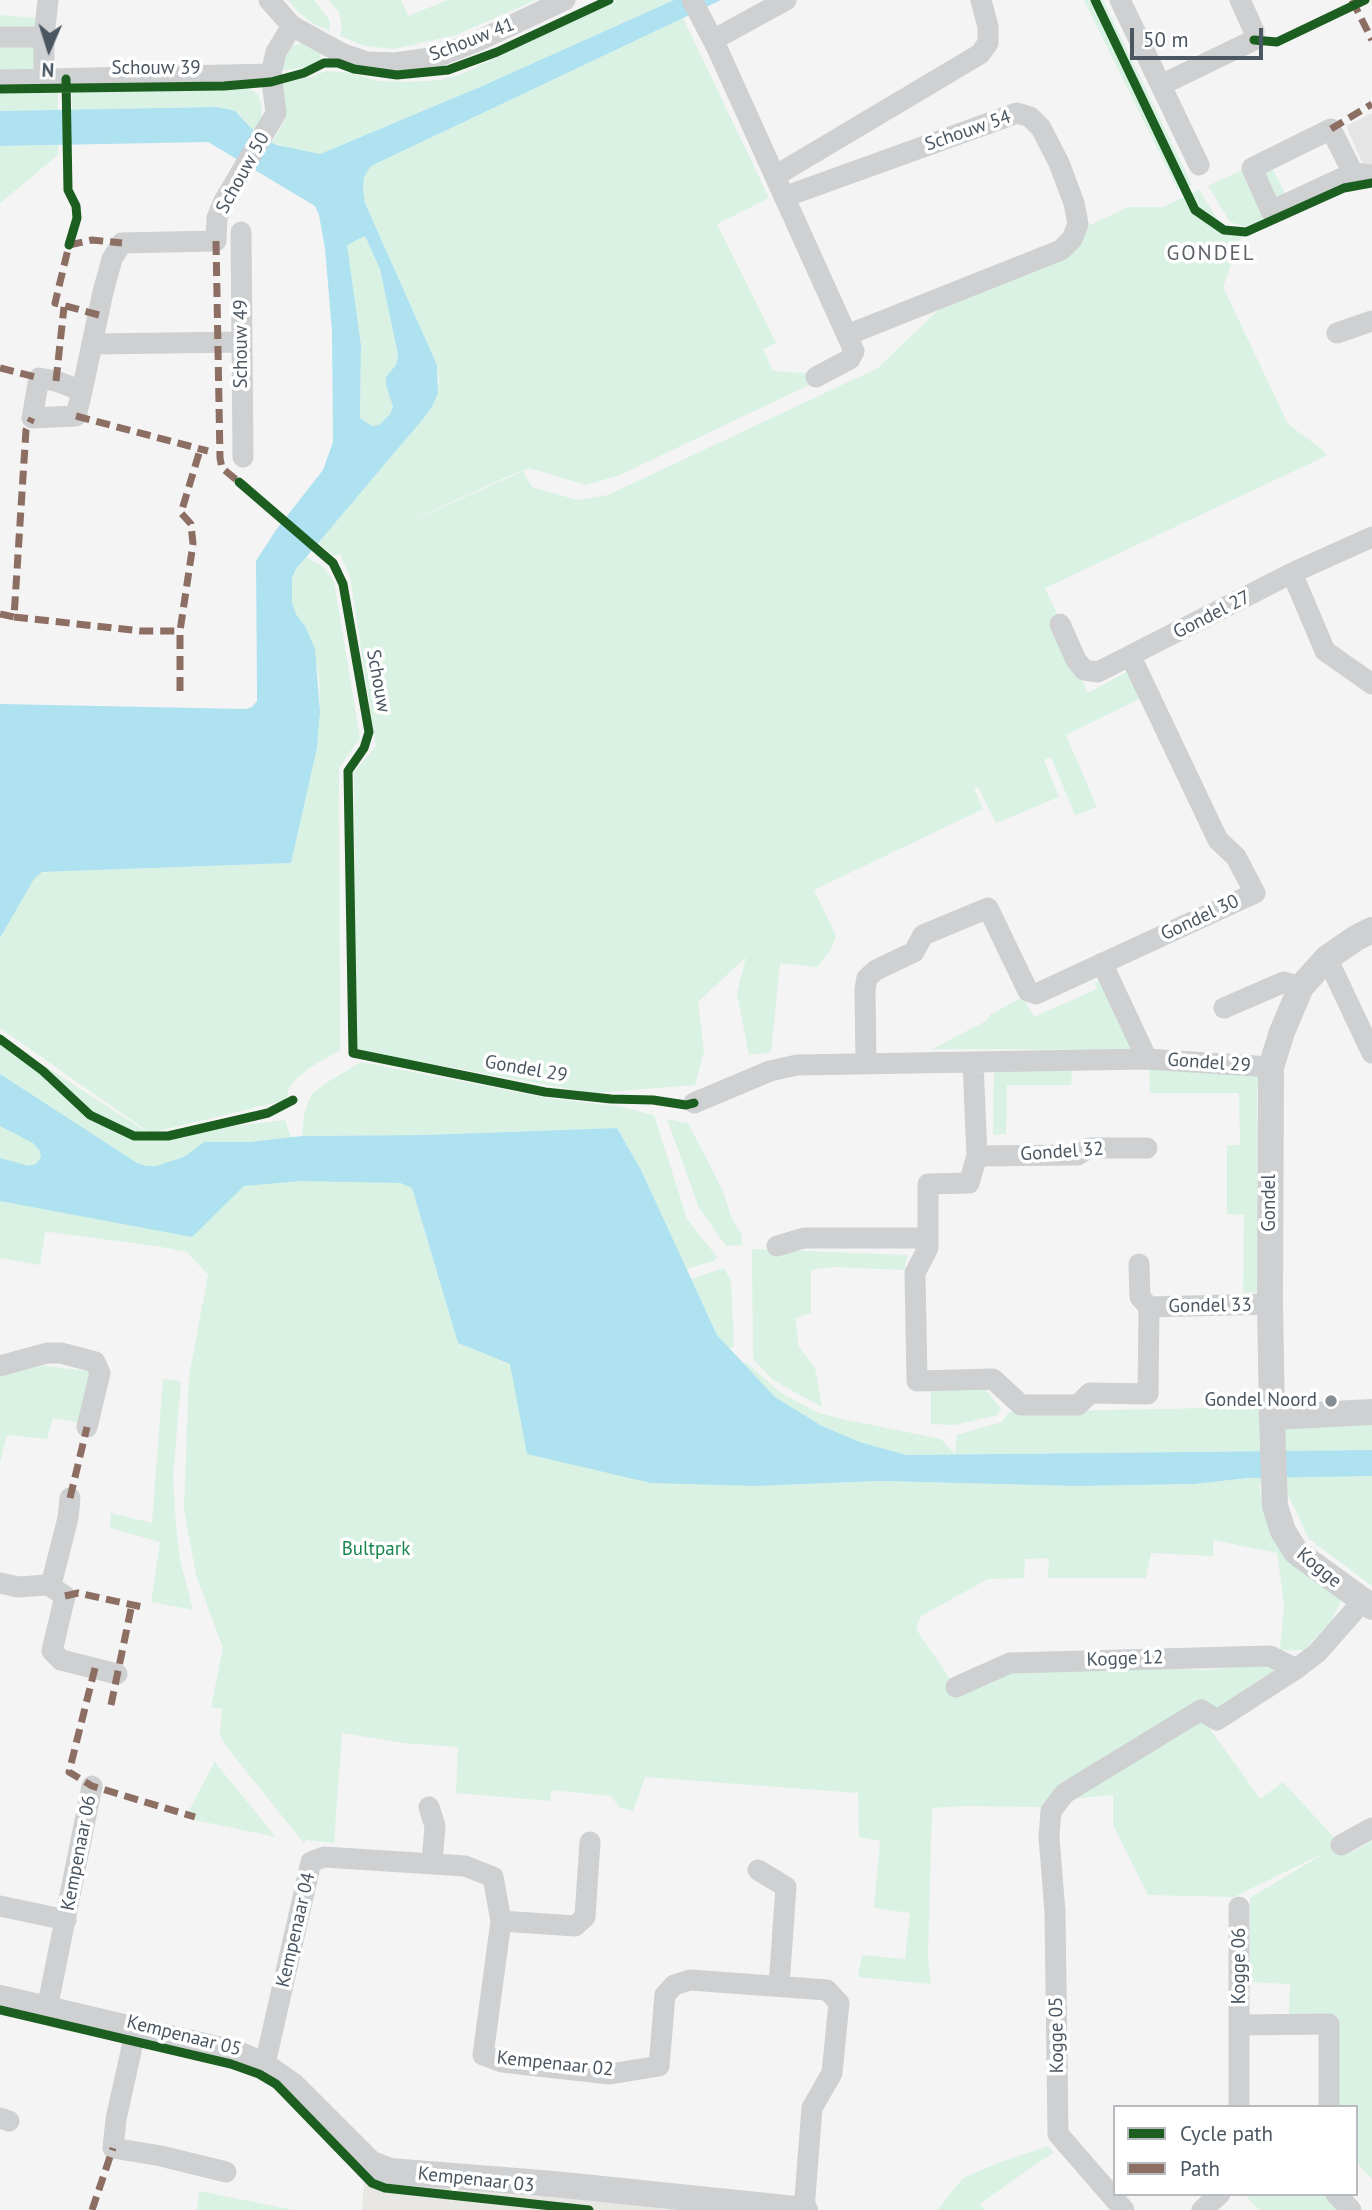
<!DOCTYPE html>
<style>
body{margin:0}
#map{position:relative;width:1372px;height:2210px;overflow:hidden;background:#f4f4f4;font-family:"PT Sans",sans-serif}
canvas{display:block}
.legend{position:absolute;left:1113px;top:2105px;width:245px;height:91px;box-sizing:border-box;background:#fff;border:2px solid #b7bbc0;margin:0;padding:9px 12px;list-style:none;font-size:21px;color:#4a5661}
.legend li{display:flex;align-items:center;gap:14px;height:35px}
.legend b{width:35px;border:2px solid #b7bbc0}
.north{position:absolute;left:14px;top:14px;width:70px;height:70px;-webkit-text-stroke:5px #fff;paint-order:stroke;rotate:183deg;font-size:19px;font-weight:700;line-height:28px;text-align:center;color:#4a5661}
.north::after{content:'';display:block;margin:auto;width:24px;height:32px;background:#4a5661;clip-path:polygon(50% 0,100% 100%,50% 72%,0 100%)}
.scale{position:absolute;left:1130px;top:28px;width:133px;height:32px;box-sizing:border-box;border:4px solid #4a5661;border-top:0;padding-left:9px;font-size:21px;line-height:24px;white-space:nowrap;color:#4a5661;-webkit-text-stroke:5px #fff;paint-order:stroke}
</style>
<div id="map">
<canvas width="1372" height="2210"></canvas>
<ul class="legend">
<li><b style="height:9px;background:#1b5e20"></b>Cycle path</li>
<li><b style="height:9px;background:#8d6e63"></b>Path</li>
</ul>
<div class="north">N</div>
<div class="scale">50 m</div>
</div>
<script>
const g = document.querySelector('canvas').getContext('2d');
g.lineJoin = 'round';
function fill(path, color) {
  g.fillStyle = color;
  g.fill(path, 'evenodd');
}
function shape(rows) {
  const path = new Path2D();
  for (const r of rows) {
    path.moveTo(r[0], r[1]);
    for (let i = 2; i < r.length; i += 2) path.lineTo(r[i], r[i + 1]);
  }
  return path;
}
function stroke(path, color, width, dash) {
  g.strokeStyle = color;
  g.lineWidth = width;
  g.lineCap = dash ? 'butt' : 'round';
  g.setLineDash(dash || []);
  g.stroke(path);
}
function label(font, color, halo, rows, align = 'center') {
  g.font = font + ' "PT Sans",sans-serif';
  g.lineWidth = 7;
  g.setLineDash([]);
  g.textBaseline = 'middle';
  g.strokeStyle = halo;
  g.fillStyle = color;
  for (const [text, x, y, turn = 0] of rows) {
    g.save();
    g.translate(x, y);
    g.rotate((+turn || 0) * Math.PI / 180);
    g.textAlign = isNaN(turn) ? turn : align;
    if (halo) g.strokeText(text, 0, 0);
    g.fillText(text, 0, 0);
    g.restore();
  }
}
const commercial = shape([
 [365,2170,761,2210,362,2210]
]);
const education = shape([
 [1372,113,1372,165,1363,164,1346,126]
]);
const green = shape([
 [288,0,314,0,330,21,329,31,314,24,298,12],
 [329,0,401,0,408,16,448,0,536,0,456,35,394,49,365,46,340,36,342,27,339,12],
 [617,0,674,0,480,87,320,154,294,150,272,142,285,120,285,102,277,82,312,77,326,71,350,73,379,81,408,82,440,80,459,75,481,65],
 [1084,0,1103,0,1192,185,1177,189],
 [0,15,36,18,37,70,0,71],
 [683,18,769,198,717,224,776,343,763,349,773,371,830,375,620,475,586,485,529,468,523,471,532,487,577,500,608,495,878,368,964,285,1128,207,1163,207,1199,190,1224,229,1242,236,1223,287,1288,424,1324,451,1326,456,1045,588,1068,636,1063,640,1088,693,1128,671,1141,698,1066,735,1097,807,1075,815,1051,757,1044,760,1059,797,996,823,978,787,974,788,983,809,814,890,836,936,831,950,817,967,780,963,771,1052,749,1055,737,993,746,957,698,1002,704,1051,695,1085,592,1093,356,1050,354,772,376,746,350,577,340,554,334,556,318,543,423,419,433,405,438,393,439,379,437,365,365,203,363,190,364,177,371,166],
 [520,471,521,472,385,533,458,499],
 [306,42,323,50,319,61,310,67,275,71,288,47],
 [250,89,258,94,262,107,261,119,254,131,240,115,217,107,72,110,72,92],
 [58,92,58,110,0,111,0,93],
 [58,145,58,155,0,203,0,146],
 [1267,158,1293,209,1258,225,1243,226,1230,222,1208,186],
 [365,236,380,269,398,355,396,365,386,385,393,407,390,414,379,425,372,426,360,418,361,345,346,245],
 [306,557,323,567,334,581,360,738,339,768,340,1050,309,1068,296,1079,289,1087,286,1100,150,1133,0,1028,0,938,34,879,42,872,291,863,317,748,320,712,319,676,305,626,296,614,292,603,292,577],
 [1102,980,1135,1050,932,1049,986,1021,991,1014,1023,997,1034,1017,1097,989,1094,983],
 [0,1037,153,1136,285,1120,292,1141,412,1188,458,1343,510,1364,757,1486,880,1481,1076,1486,1195,1484,1248,1478,1288,1476,1372,1476,1372,1586,1309,1539,1288,1495,1287,1477,1259,1485,1265,1513,1343,1596,1332,1620,1304,1650,1280,1650,1284,1604,1277,1553,1213,1540,1213,1556,1151,1553,1146,1578,1048,1578,1049,1558,1025,1559,1024,1578,988,1579,921,1616,916,1629,954,1685,1010,1663,1201,1670,1277,1664,1273,1673,1203,1719,1260,1799,1283,1782,1341,1845,1345,1845,1353,1852,1372,1841,1372,2179,1356,2162,1356,2107,1339,2107,1338,2017,1289,2014,1290,1984,1250,1982,1250,1898,1328,1851,1234,1897,1148,1895,1113,1825,1113,1795,1044,1801,1042,1807,966,1806,932,1808,928,1958,931,1984,858,1977,862,1955,905,1959,910,1913,874,1908,880,1841,859,1837,858,1793,645,1777,633,1811,620,1808,611,1796,551,1790,550,1801,456,1793,458,1747,403,1743,342,1733,334,1843,306,1840,304,1843,225,1745,220,1734,222,1709,211,1707,223,1648,196,1575,184,1509,189,1376,208,1275,187,1252,156,1246,49,1232,45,1233,40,1265,0,1258],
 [361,1062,553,1099,617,1106,654,1115,687,1219,717,1257,714,1261,686,1269,641,1170,617,1128,424,1135,302,1136,304,1114,311,1095,326,1083],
 [1149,1067,1259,1074,1257,1090,1258,1292,1243,1293,1244,1215,1227,1214,1227,1145,1240,1145,1239,1093,1150,1093],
 [1072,1068,1071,1085,1007,1085,1006,1134,993,1135,994,1070],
 [667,1119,688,1123,723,1191,732,1219,742,1235,742,1245,726,1246,699,1208],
 [752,1249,908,1255,905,1263,906,1270,832,1267,811,1270,811,1313,795,1318,799,1347,815,1368,822,1407,773,1380,753,1359],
 [724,1268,731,1281,734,1347,729,1348,717,1335,691,1279],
 [743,1363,747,1363,781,1393,816,1412,842,1419,941,1439,955,1454,957,1435,1002,1422,1009,1412,1259,1407,1259,1425,1286,1449,1285,1425,1372,1420,1372,1450,906,1455,860,1442,822,1426,775,1397],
 [31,1364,95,1372,86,1424,53,1418,47,1439,7,1435,0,1463,0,1371],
 [163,1379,181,1381,173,1476,176,1525,180,1560,193,1610,151,1602,160,1542,110,1528,111,1513,152,1523],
 [984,1388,1001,1409,997,1415,955,1425,931,1424,931,1389],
 [215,1761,217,1765,276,1837,185,1818],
 [1048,2146,1054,2153,1037,2163,980,2204,985,2210,937,2210,963,2178,1000,2162],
 [199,2191,294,2210,197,2210],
 [1244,2194,1330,2194,1343,2210,1259,2210]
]);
const water = shape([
 [674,0,721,0,371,166,364,177,363,190,365,203,437,365,438,393,433,405,423,419,297,568,292,577,292,603,296,614,305,626,315,649,320,712,317,748,291,863,42,872,34,879,0,938,0,704,246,709,252,707,257,701,257,688,256,561,276,530,323,470,333,442,332,331,325,248,319,215,315,206,208,142,0,146,0,111,217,107,235,111,259,136,277,145,320,154,480,87],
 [365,236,380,269,398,355,396,365,386,377,386,385,393,407,390,414,379,425,372,426,360,418,361,345,347,245],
 [0,1074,137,1163,147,1166,156,1166,184,1157,204,1142,249,1142,302,1136,424,1135,617,1128,641,1170,717,1335,775,1397,822,1426,860,1442,906,1455,1372,1450,1372,1476,1248,1478,1195,1484,1076,1486,880,1481,757,1486,651,1483,527,1454,510,1364,458,1343,412,1188,400,1183,300,1181,244,1186,192,1237,0,1201,0,1158,29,1166,36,1164,41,1157,40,1151,33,1143,0,1126]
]);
const minor = shape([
 [269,0,292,26,343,54,367,62,395,63,437,57,478,41,565,0],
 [692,0,717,48,854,351,850,359,816,377],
 [1120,0,1199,165],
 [0,37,44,37],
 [713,40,786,0],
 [44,79,44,37,48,0],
 [0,80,271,74],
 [1161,85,1254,40,1254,31,1240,0],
 [1353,173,1331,129,1252,168,1271,211,1353,173,1372,175],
 [775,176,980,54,988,43,988,27,981,0],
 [784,197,1017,113,1030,117,1041,128,1059,163,1074,203,1078,224,1072,239,1061,250,847,335],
 [241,232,243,457],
 [1337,333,1372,321],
 [93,344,242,342],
 [82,391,56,381,39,378,32,418,76,416,82,391,103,292,112,259,122,243,216,241,217,218,224,201,276,113,271,74,276,52,292,26],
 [1292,573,1325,651,1372,684],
 [1060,624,1076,660,1084,670,1098,672,1292,573,1372,537],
 [1327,958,1372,1053],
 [1102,963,1147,1059],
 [1224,1008,1284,982,1301,987],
 [973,1062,977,1156,969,1183,928,1184,928,1248,915,1273,917,1381,993,1379,1021,1405,1078,1405,1090,1393,1148,1394,1149,1307,1140,1297,1139,1264],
 [866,1063,865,989,867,978,876,970,914,952,923,935,988,908,1028,991,1036,994,1255,893,1236,857,1218,840,1131,657],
 [694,1103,770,1071,797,1065,1147,1059,1271,1067],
 [977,1156,1078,1155,1089,1148,1147,1148],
 [777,1246,804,1238,928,1238],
 [1149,1307,1270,1304],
 [0,1366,47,1353,61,1353,95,1362,100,1373,87,1427],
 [0,1583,18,1587,48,1585,65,1596,52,1651,61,1660,117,1674],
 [48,1585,53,1577,68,1518,70,1498],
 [956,1687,1010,1663,1270,1656,1296,1669],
 [429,1807,435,1826,432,1863],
 [1341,1845,1372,1828],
 [758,1870,786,1887,779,1986],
 [0,1906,66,1920],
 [501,1921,575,1926,585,1917,590,1842],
 [47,2009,92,1786],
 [1240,2025,1329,2024,1329,2107],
 [136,2029,116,2119,113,2148,161,2156,226,2172],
 [263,2065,267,2055,311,1862,324,1857,465,1866,493,1877,501,1921,483,2055,502,2062,610,2074,659,2066,665,1995,674,1985,690,1980,827,1990,839,2003,832,2073,812,2108,804,2210],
 [1239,2107,1239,1907],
 [0,2118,9,2121],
 [1336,2194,1351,2210],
 [1124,2210,1058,2134,1055,1912,1049,1837,1051,1811,1065,1793,1201,1710,1217,1720,1296,1669,1317,1653,1362,1602],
 [1202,2210,1220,2194]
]);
const tertiary = shape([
 [1372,930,1356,938,1327,958,1301,987,1282,1032,1271,1067,1270,1304,1272,1417,1372,1412],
 [1272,1417,1275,1506,1283,1531,1296,1552,1372,1607],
 [0,1998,238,2054,263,2065,293,2086,370,2163,390,2171,554,2184,805,2210]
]);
const quiet = shape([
 [1352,0,1372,40],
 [1331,129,1372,104],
 [216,241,220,458,222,468,239,482],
 [99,315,55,303,69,245,92,240,122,243],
 [0,368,39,378],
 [56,381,64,307],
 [76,416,208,451],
 [0,614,14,617,26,430,32,418],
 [14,617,141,631,180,631],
 [180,691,180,631,193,544,191,524,181,513,200,450],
 [70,1498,87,1427],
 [65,1596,78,1593,147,1608],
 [95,1668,69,1772,92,1786,195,1817],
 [111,1705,132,1604],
 [92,2210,113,2148]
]);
const cycleway = shape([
 [1095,0,1195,210,1224,230,1246,232,1344,188,1372,183],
 [1254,40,1277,42,1365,0],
 [66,79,68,190,76,206,77,218,69,245],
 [0,89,224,86,271,82,304,73,324,63,338,63,354,69,397,75,448,70,497,52,609,0],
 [239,482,333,563,343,584,369,732,364,748,348,771,353,1053,545,1092,611,1099,653,1100,686,1105,694,1103],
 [0,1039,43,1071,90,1115,134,1136,168,1136,268,1113,293,1100],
 [0,2010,231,2064,259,2074,276,2084,372,2183,385,2188,589,2210]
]);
const markers = [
 [1331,1401,7,"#868d94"]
];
const streetNames = [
 ["Schouw 41",472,40,-21],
 ["Schouw 39",156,69],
 ["Schouw 54",968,131,-19],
 ["Schouw 50",243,173,-61],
 ["Schouw 49",242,344,-90],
 ["Gondel 27",1212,615,-27],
 ["Schouw",378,681,80],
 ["Gondel 30",1200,918,-25],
 ["Gondel 29",1209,1063,4],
 ["Gondel 29",526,1069,10],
 ["Gondel 32",1062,1152,-4],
 ["Gondel",1270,1203,-90],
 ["Gondel 33",1210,1306,-1],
 ["Kogge",1319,1568,39],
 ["Kogge 12",1125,1659,-2],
 ["Kempenaar 06",79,1853,-79],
 ["Kempenaar 04",296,1930,-77],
 ["Kogge 06",1240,1966,-90],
 ["Kogge 05",1057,2035,-91],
 ["Kempenaar 05",184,2036,14],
 ["Kempenaar 02",555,2064,6],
 ["Kempenaar 03",476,2180,6]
];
const poiNames = [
 ["Gondel Noord",1317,1401]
];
const parkNames = [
 ["Bultpark",376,1550]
];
const neighbourhoodNames = [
 ["GONDEL",1211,254]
];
fill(commercial, '#e8e7e3');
fill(education, '#e6e5e6');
fill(green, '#d9f2e3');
fill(water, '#aee2f0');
stroke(minor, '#ced0d2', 21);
stroke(tertiary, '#ced0d2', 26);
stroke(quiet, '#8d6e63', 7, [14, 7]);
stroke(cycleway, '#1b5e20', 9);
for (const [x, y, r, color] of markers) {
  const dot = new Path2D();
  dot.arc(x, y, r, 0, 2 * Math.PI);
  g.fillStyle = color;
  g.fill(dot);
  stroke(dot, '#fff', 2.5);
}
label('19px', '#4a5661', '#fff', streetNames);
label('19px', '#4a5661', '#fff', poiNames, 'right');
label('19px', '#17864f', '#fff', parkNames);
g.letterSpacing = '2px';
label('21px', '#5f6368', '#fff', neighbourhoodNames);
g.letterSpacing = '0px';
</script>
